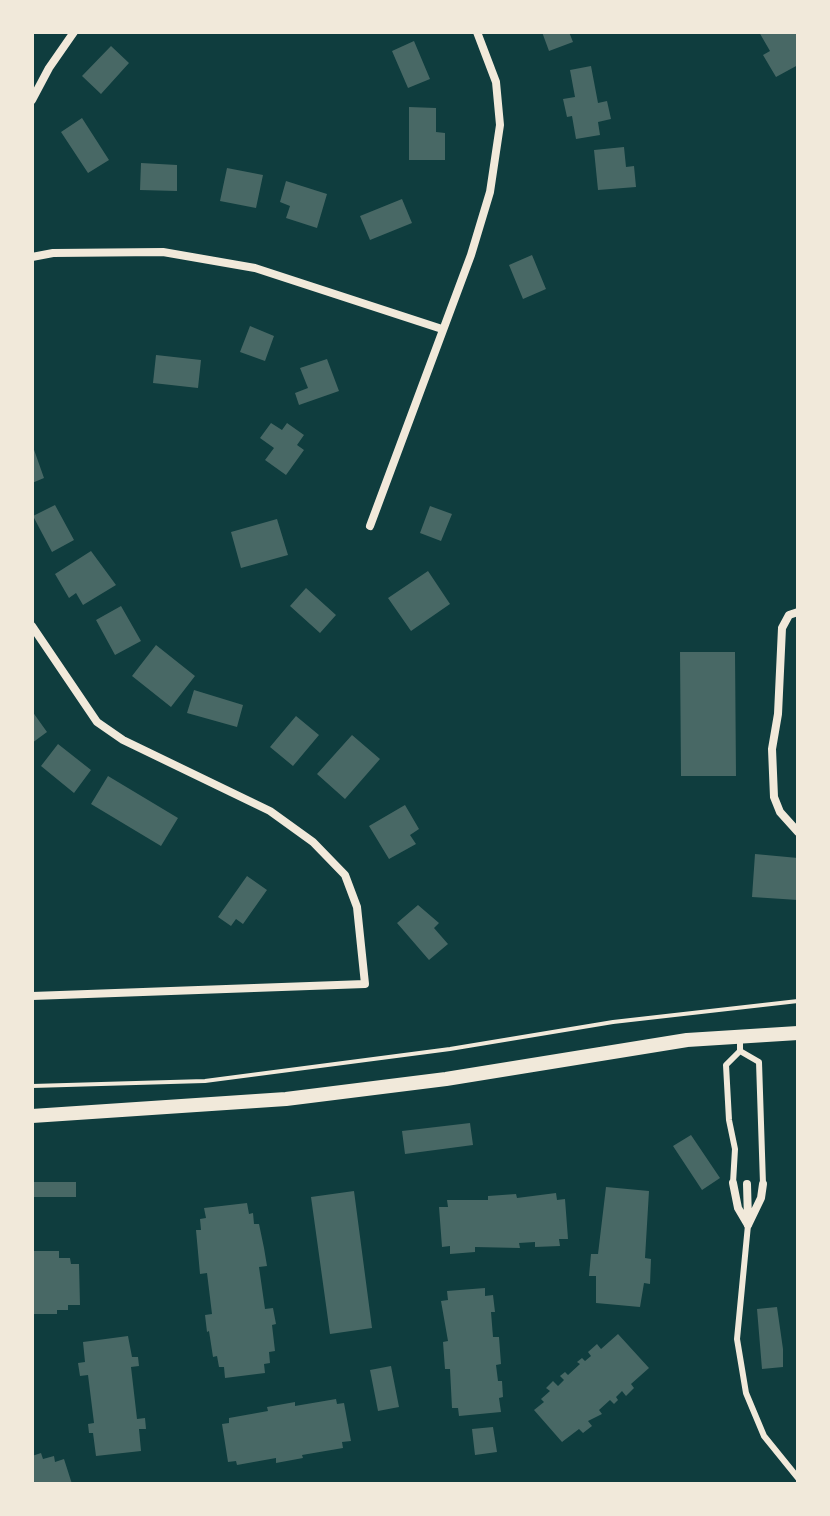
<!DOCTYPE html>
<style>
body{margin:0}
#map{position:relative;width:830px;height:1516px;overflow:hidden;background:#0f3d3e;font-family:Manrope,sans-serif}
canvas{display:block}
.frame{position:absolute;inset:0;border:34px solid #f1e9da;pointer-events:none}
</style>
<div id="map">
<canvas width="830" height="1516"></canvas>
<div class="frame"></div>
</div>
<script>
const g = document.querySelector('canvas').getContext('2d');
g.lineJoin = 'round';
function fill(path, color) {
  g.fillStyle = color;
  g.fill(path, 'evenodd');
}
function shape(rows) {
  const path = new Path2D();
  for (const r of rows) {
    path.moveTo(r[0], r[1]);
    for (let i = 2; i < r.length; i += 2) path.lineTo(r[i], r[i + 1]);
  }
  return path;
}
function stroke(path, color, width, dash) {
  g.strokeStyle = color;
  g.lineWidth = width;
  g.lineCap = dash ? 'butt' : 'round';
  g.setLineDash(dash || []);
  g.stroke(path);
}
const building = shape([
 [542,32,569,32,573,42,549,51],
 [759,32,798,32,798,65,776,77,763,55,770,51],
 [414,41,430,79,408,88,392,51],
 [111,46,129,63,101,94,82,76],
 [591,66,598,103,607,101,611,119,598,122,600,135,576,139,572,116,567,117,563,99,575,97,570,70],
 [409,107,436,108,436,132,445,133,445,160,409,160],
 [82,118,109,160,88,173,61,132],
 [624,147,626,167,634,166,636,187,598,190,594,150],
 [141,163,177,165,177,191,140,190],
 [227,168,263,175,256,208,220,201],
 [286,181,327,194,317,228,286,218,290,206,280,202],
 [402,199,412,223,370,240,360,216],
 [532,255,546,289,523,299,509,265],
 [250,326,274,336,265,361,240,352],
 [156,355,201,360,198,388,153,383],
 [327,359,339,391,299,405,295,393,308,388,300,368],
 [271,423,282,430,287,423,304,435,297,445,304,450,286,475,265,460,274,448,260,438],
 [32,444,44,478,32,483],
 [55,505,74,540,52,552,33,516],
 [430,506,452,514,441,541,420,533],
 [277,519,288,555,241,568,231,532],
 [91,551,116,585,83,605,76,593,69,598,55,574],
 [428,571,450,604,411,631,388,598],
 [306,588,336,615,320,633,290,606],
 [121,606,141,641,115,655,96,620],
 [156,645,195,676,171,707,132,676],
 [680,652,735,652,736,776,681,776],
 [194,690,243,705,237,727,187,713],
 [32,711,47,732,32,743],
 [296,716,319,735,293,766,270,747],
 [352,735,380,759,345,799,317,774],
 [58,744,91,770,74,793,41,766],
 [108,776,178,818,161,846,91,804],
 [405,805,419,829,410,835,416,844,389,859,369,826],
 [755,854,798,858,798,900,752,897],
 [247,876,267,890,243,924,236,919,231,926,218,917],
 [418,905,439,923,434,928,448,944,429,960,397,923],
 [470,1123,473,1145,405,1154,402,1131],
 [691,1135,720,1178,702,1190,673,1146],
 [32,1182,76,1182,76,1197,32,1197],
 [606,1187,649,1191,645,1258,651,1259,650,1284,644,1283,640,1307,596,1303,596,1276,589,1276,591,1254,598,1254],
 [354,1191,372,1328,330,1334,311,1197],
 [556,1193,557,1200,565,1199,568,1239,559,1239,560,1246,535,1247,535,1242,519,1243,520,1248,475,1247,475,1252,450,1254,450,1246,442,1247,439,1207,448,1207,447,1200,488,1200,488,1196,516,1194,517,1198],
 [247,1203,249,1214,253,1213,254,1224,259,1224,264,1248,267,1266,259,1267,265,1309,273,1308,276,1324,272,1325,275,1351,269,1352,270,1363,264,1364,265,1373,225,1378,224,1367,219,1367,217,1356,213,1357,209,1331,207,1332,205,1315,212,1314,207,1273,200,1274,196,1230,201,1230,200,1219,206,1218,204,1208],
 [32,1251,59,1251,59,1258,70,1258,71,1264,79,1264,80,1305,68,1305,68,1310,57,1310,57,1314,32,1314],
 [485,1288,485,1296,493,1295,495,1312,491,1312,493,1337,499,1337,501,1364,496,1365,498,1381,502,1381,503,1397,499,1398,501,1412,459,1416,458,1408,452,1408,450,1369,445,1369,443,1342,448,1341,441,1301,448,1300,447,1291],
 [777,1307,783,1349,783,1367,762,1369,757,1309],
 [618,1334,649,1368,631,1384,634,1388,626,1396,622,1391,616,1397,618,1400,614,1404,610,1400,599,1410,602,1414,588,1421,592,1426,583,1433,579,1429,562,1442,534,1410,544,1402,541,1399,550,1391,546,1388,553,1381,558,1386,564,1380,560,1376,565,1372,568,1375,580,1364,577,1362,582,1358,585,1361,591,1356,588,1352,597,1344,601,1349],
 [128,1336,132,1357,138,1357,139,1366,131,1367,137,1419,145,1418,146,1429,139,1429,141,1451,96,1456,93,1433,89,1433,88,1424,94,1423,88,1375,80,1376,78,1363,85,1362,83,1342],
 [391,1366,399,1407,378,1411,370,1370],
 [336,1399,337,1404,344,1403,351,1441,342,1442,343,1448,302,1455,303,1458,276,1463,276,1458,237,1465,236,1461,228,1462,222,1424,229,1423,229,1418,268,1411,267,1407,295,1402,295,1406],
 [493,1427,497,1452,475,1455,472,1429],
 [41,1453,43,1459,54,1456,55,1462,64,1459,72,1484,32,1484,32,1456]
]);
const path = shape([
 [32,1086,205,1081,450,1049,613,1022,798,1001]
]);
const service = shape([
 [740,1051,759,1062,763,1184],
 [733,1183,735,1149,729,1120,726,1065,740,1051,740,1038],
 [748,1225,737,1339,746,1393,764,1436,798,1478]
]);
const minor = shape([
 [32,100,49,68,74,32],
 [32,257,53,253,163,252,255,268,442,329],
 [370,526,471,255,490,192,500,125,496,82,477,32],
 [798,612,789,615,782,628,778,714,772,749,774,797,780,812,798,832],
 [32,626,97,722,123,740,270,811,313,842,345,875,357,907,365,984,32,996],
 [733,1183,738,1208,748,1225],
 [747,1184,748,1220],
 [748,1225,761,1198,763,1184]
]);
const tertiary = shape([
 [32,1116,286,1099,446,1079,687,1040,798,1033]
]);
fill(building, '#486865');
stroke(path, '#f1e9da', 4);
stroke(service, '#f1e9da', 6);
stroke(minor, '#f1e9da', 8);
stroke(tertiary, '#f1e9da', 14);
</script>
